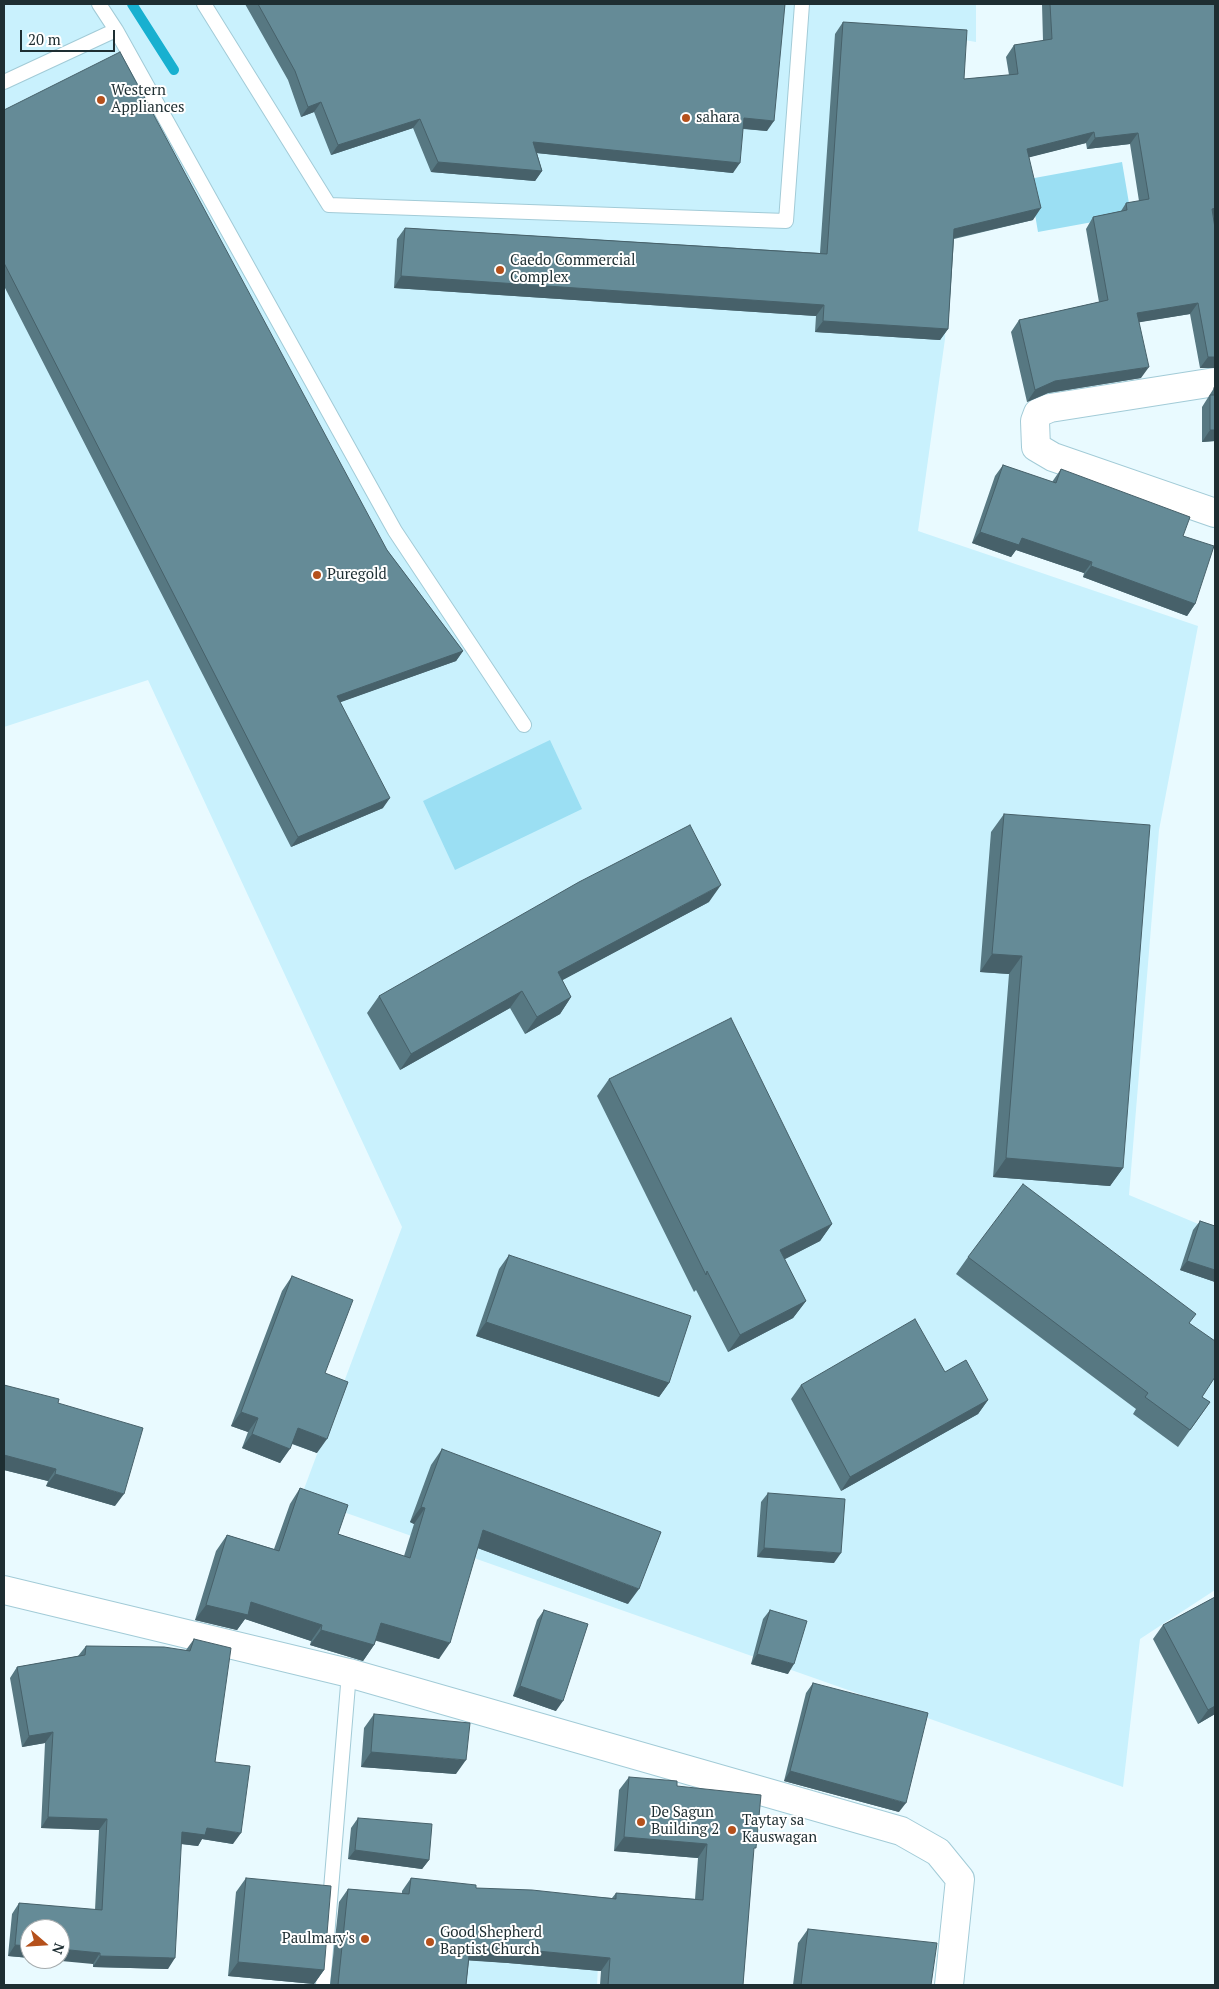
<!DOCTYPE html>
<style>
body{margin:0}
#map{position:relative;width:1219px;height:1989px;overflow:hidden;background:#e9faff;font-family:"PT Serif",serif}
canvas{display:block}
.frame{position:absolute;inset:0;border:5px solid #1e2e32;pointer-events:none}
.north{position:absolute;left:20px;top:1919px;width:50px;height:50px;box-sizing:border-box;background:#fff;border:1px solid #a5abad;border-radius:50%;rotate:109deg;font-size:14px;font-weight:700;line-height:20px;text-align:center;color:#1e2e32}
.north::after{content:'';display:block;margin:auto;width:18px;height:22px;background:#b5511c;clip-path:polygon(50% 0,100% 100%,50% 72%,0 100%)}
.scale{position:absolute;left:20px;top:30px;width:95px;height:22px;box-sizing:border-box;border:2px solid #1e2e32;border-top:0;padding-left:6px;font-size:15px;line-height:18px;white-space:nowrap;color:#1e2e32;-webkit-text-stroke:4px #fff;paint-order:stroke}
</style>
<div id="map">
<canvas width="1219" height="1989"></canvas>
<div class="frame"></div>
<div class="north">N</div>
<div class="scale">20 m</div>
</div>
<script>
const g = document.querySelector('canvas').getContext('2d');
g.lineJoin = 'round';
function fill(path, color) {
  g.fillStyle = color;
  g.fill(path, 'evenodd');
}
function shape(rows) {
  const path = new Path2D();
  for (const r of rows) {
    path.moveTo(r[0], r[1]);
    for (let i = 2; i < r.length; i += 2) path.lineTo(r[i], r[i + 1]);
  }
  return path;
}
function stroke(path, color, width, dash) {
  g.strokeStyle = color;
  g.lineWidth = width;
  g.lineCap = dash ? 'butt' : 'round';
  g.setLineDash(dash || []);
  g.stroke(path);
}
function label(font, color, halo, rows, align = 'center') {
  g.font = font + ' "PT Serif",serif';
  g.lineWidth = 4;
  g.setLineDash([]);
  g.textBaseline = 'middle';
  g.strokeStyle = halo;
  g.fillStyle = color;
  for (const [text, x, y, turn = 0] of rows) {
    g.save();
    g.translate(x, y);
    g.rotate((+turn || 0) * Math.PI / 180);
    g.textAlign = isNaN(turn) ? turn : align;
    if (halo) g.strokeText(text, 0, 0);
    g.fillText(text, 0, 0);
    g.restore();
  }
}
const built = shape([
 [4,4,976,4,976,42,959,39,945,339,918,531,1198,626,1159,830,1129,1195,1215,1231,1215,1590,1140,1639,1123,1787,301,1497,402,1227,148,680,4,727],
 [470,1895,601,1907,597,1985,461,1985]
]);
const green = shape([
 [1122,162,1131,215,1038,232,1029,179],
 [550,740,582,809,455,870,423,801]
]);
const stream = shape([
 [132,4,174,70]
]);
const service = shape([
 [99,4,116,30,395,531,524,725],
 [204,4,329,205,786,221,802,4],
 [4,82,116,30],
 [323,1985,349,1673]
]);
const minor = shape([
 [1215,382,1050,408,1038,413,1035,421,1036,447,1053,457,1215,513],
 [4,1590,349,1673,901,1831,938,1852,960,1879,949,1985]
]);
const wall = shape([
 [245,4,785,4,767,131,743,129,733,173,537,153,542,171,535,181,431,172,413,128,331,155,314,112,301,117,288,80],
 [1042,4,1215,4,1215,216,1214,218,1215,368,1200,368,1190,314,1139,322,1141,378,1048,393,1027,402,1011,332,1019,320,1099,302,1086,229,1093,217,1121,211,1126,203,1139,201,1130,144,1087,149,1086,143,1029,157,1033,220,954,239,948,329,940,340,815,332,816,316,394,288,397,239,405,228,820,253,835,34,843,22,964,79,1009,75,1006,57,1014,45,1043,41],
 [4,110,387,550,463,651,456,661,340,702,383,808,291,847,4,286],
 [1214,388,1215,388,1215,441,1202,442,1202,407],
 [1003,465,1052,482,1061,469,1183,536,1195,604,1187,616,1083,577,1084,573,1016,550,1011,557,972,543,995,476],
 [1004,814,1123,1168,1110,1186,993,1177,1009,974,980,972,991,832],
 [709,902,562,980,571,997,560,1014,525,1034,510,1008,400,1070,367,1013,379,996],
 [609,1079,832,1224,820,1241,784,1259,806,1301,793,1318,728,1352,696,1290,694,1292,597,1096],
 [1200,1221,1215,1226,1215,1282,1180,1270,1193,1230],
 [509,1255,669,1383,659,1397,476,1336,499,1269],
 [968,1257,1190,1323,1202,1397,1210,1402,1178,1447,1133,1414,1136,1409,956,1274],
 [292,1276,325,1373,317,1453,292,1444,280,1463,242,1448,248,1432,231,1426,282,1291],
 [945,1372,988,1400,978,1414,841,1491,791,1399,801,1385],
 [4,1385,58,1403,115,1506,46,1486,48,1481,4,1470],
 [442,1449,628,1604,478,1548,439,1659,376,1640,374,1645,363,1661,310,1645,311,1641,245,1619,237,1630,195,1620,216,1551,227,1535,274,1549,290,1504,300,1488,338,1534,404,1556,414,1524,410,1522,431,1465],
 [768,1493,834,1563,757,1557,761,1502],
 [1215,1597,1215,1714,1198,1724,1153,1639,1163,1625],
 [544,1610,556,1711,513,1696,537,1620],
 [770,1610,788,1674,751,1664,763,1619],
 [194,1639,215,1762,233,1844,202,1839,198,1846,181,1844,168,1969,93,1967,93,1964,30,1929,30,1958,8,1956,12,1914,19,1903,95,1910,99,1830,41,1828,45,1743,22,1747,10,1678,17,1667,78,1656,86,1646,186,1650],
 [813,1683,899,1812,784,1781,806,1693],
 [374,1714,456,1774,361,1767,364,1728],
 [629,1777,677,1786,753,1852,743,1985,600,1985,601,1971,508,1963,469,1960,466,1985,330,1985,339,1902,348,1889,402,1894,402,1891,411,1878,476,1888,612,1898,616,1893,695,1899,698,1858,614,1851,619,1790],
 [358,1818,429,1860,422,1869,348,1859,351,1828],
 [246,1878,324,1970,314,1984,228,1976,236,1892],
 [808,1929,931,1985,793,1985,798,1943]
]);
const shadedWall = shape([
 [321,102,314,112,301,117,308,107],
 [744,118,774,121,767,131,737,128],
 [420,119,413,128,331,155,338,145],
 [1094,132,1086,143,1019,160,1027,149],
 [1138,133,1130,144,1087,149,1095,138],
 [533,142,740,163,733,173,526,152],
 [438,162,542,171,535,181,431,172],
 [1041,208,1033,220,946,240,954,229],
 [1215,208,1215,216,1214,218,1212,209],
 [401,276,824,305,816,316,394,288],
 [1198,303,1190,314,1129,324,1137,313],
 [823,321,948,329,940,340,815,332],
 [1208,357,1215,357,1215,368,1200,368],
 [1149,367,1141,378,1048,393,1027,402,1035,390,1055,381],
 [1210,430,1215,430,1215,441,1202,442],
 [980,532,1022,538,1092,562,1084,573,1016,550,1011,557,972,543],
 [1091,566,1195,604,1187,616,1083,577],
 [463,651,456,661,330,706,337,696],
 [390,798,383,808,291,847,298,837],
 [721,885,709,902,546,989,558,972],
 [992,954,1022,956,1009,974,980,972],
 [522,991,510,1008,400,1070,411,1054],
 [571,997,560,1014,525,1034,537,1017],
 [1006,1158,1123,1168,1110,1186,993,1177],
 [832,1224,820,1241,768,1268,780,1250],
 [1187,1261,1215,1270,1215,1282,1180,1270],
 [806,1301,793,1318,728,1352,740,1335],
 [486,1322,669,1383,659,1397,476,1336],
 [988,1400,978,1414,841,1491,850,1477],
 [241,1412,258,1418,248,1432,231,1426],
 [298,1428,327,1439,317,1453,288,1442],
 [252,1434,290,1449,280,1463,242,1448],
 [4,1455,56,1469,48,1481,4,1470],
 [55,1474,124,1494,115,1506,46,1486],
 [421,1507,425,1508,414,1524,410,1522],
 [483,1530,639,1589,628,1604,472,1546],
 [764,1548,841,1553,834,1563,757,1557],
 [251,1602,322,1625,311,1641,245,1619,237,1630,195,1620,206,1605],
 [381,1623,450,1643,439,1659,370,1639],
 [321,1630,374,1645,363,1661,310,1645],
 [757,1654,794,1664,788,1674,751,1664],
 [520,1686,563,1701,556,1711,513,1696],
 [1215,1706,1215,1714,1198,1724,1208,1710],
 [53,1732,45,1743,22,1747,29,1736],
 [371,1752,466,1760,456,1774,361,1767],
 [790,1771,906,1803,899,1812,784,1781],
 [48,1817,107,1819,99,1830,41,1828],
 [207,1828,241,1833,233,1844,202,1839,198,1846,174,1843,182,1832],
 [624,1837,707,1844,698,1858,614,1851],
 [355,1850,429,1860,422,1869,348,1859],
 [15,1945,30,1946,30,1958,8,1956],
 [470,1946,517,1949,610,1958,601,1971,508,1963,461,1960],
 [60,1949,100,1953,93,1964,40,1959,60,1959],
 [100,1956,175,1958,168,1969,93,1967],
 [238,1962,324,1970,314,1984,228,1976]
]);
const building = shape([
 [258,4,785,4,774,121,744,118,740,163,533,142,542,171,438,162,420,119,338,145,321,102,308,107,295,71,258,4],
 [1050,4,1215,4,1215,208,1212,209,1215,228,1215,357,1208,357,1198,303,1137,313,1149,367,1055,381,1035,390,1019,320,1108,300,1093,217,1127,210,1126,203,1149,199,1138,133,1095,138,1094,132,1027,149,1041,208,954,229,948,329,823,321,824,305,401,276,405,228,827,254,843,22,967,30,964,79,1018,74,1014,45,1052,39,1050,4],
 [120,52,387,550,463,651,337,696,390,798,298,837,4,263,4,110,120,52],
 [1214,388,1215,388,1215,430,1210,430,1210,395,1215,395,1214,388],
 [1003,465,1056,483,1061,469,1190,517,1183,536,1214,546,1195,604,1091,566,1092,562,1022,538,1019,545,980,532,1003,465],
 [1004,814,1150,825,1123,1168,1006,1158,1022,956,992,954,1004,814],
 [690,825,721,885,558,972,571,997,537,1017,522,991,411,1054,379,996,579,882,690,825],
 [731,1018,832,1224,780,1250,806,1301,740,1335,707,1271,706,1275,609,1079,731,1018],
 [1023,1184,1196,1314,1189,1323,1215,1341,1215,1377,1202,1397,1210,1402,1190,1430,1145,1397,1148,1393,968,1257,1023,1184],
 [1200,1221,1215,1226,1215,1270,1187,1261,1200,1221],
 [509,1255,691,1316,669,1383,486,1322,509,1255],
 [292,1276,353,1300,325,1373,348,1382,327,1439,298,1428,290,1449,252,1434,258,1418,241,1412,292,1276],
 [915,1319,945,1372,966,1360,988,1400,850,1477,801,1385,915,1319],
 [4,1385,59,1399,58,1403,143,1428,124,1494,55,1474,56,1469,4,1455,4,1385],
 [442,1449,661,1532,639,1589,483,1530,450,1643,381,1623,374,1645,321,1630,322,1625,251,1602,248,1615,206,1605,227,1535,279,1551,300,1488,348,1505,338,1534,410,1558,425,1508,421,1507,442,1449],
 [768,1493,845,1499,841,1553,764,1548,768,1493],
 [1215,1597,1215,1706,1208,1710,1163,1625,1215,1597],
 [544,1610,588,1624,563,1701,520,1686,544,1610],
 [770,1610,807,1621,794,1664,757,1654,770,1610],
 [194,1639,231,1648,215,1762,250,1766,241,1833,207,1828,205,1835,182,1832,175,1958,100,1956,100,1953,60,1949,60,1929,30,1929,30,1946,15,1945,19,1903,102,1910,107,1819,48,1817,53,1732,29,1736,17,1667,85,1655,86,1646,164,1647,190,1651,194,1639],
 [813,1683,928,1713,906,1803,790,1771,813,1683],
 [374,1714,470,1723,466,1760,371,1752,374,1714],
 [629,1777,677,1781,677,1786,761,1795,756,1848,754,1848,743,1985,608,1985,610,1958,517,1949,470,1946,466,1985,338,1985,348,1889,409,1894,411,1878,476,1885,476,1888,532,1890,616,1899,616,1893,703,1900,707,1844,624,1837,629,1777],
 [358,1818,432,1824,429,1860,355,1850,358,1818],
 [246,1878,331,1886,324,1970,238,1962,246,1878],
 [808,1929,937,1943,931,1985,801,1985,808,1929]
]);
const markers = [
 [101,100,5,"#b5511c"],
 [686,118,5,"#b5511c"],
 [500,270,5,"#b5511c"],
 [317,575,5,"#b5511c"],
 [641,1822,5,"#b5511c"],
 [732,1830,5,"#b5511c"],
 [365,1939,5,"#b5511c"],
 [430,1942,5,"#b5511c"]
];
const poiNames = [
 ["Western",111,91],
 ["Appliances",111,108],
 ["sahara",696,118],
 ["Caedo Commercial",510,261],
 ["Complex",510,278],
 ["Puregold",327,575],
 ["De Sagun",651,1813],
 ["Building 2",651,1830],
 ["Taytay sa",742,1821],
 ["Kauswagan",742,1838],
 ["Good Shepherd",440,1933],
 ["Baptist Church",440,1950],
 ["Paulmary's",355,1939,"right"]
];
fill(built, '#c9f1fd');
fill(green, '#9bdff3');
stroke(stream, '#18b0d0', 10);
stroke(service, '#a2cbd7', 16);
stroke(minor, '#a2cbd7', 30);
stroke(service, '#fff', 14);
stroke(minor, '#fff', 28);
fill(wall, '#577882');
fill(shadedWall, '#47616a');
fill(building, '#658b97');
stroke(building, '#47616a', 1);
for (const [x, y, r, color] of markers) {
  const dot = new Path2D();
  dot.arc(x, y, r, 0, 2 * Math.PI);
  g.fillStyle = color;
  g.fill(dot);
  stroke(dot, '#fff', 2);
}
label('15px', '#1e2e32', '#fff', poiNames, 'left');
</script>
